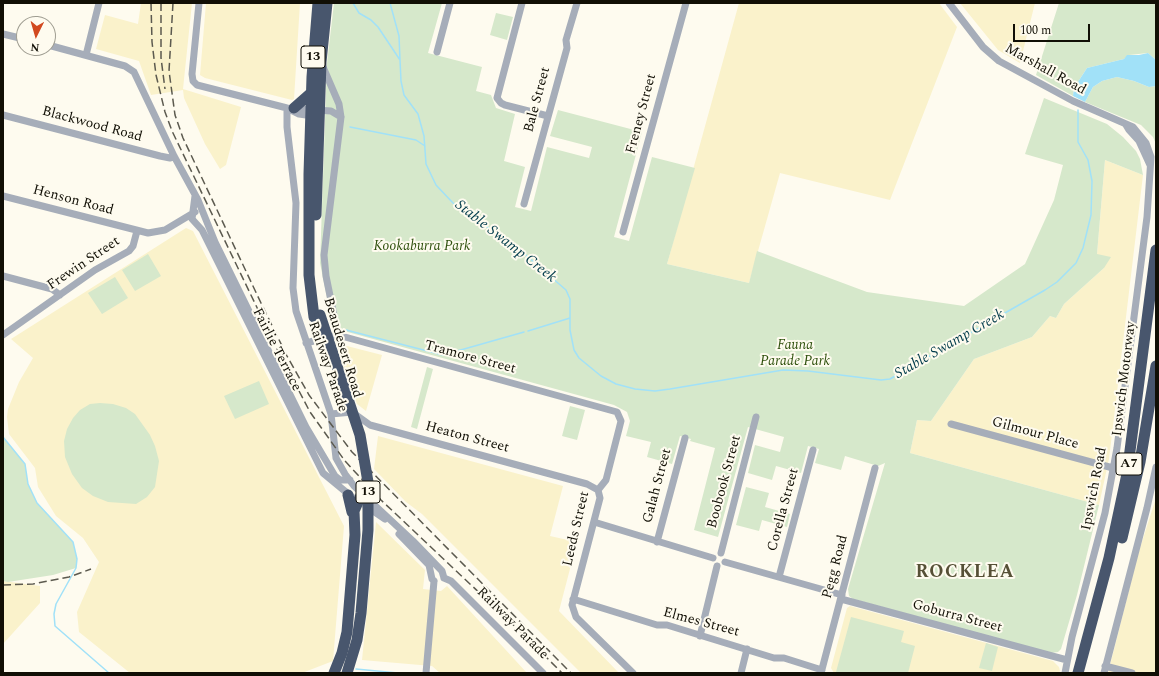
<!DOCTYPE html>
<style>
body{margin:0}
#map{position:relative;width:1159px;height:676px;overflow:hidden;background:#fefbef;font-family:Spectral,serif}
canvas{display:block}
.frame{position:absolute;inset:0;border:4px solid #110f05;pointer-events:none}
.north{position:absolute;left:16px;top:16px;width:40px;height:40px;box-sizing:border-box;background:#fefbef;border:1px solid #9f9d91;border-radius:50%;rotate:185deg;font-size:11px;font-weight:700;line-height:16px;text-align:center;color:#110f05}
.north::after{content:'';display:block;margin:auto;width:14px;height:18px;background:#d2491f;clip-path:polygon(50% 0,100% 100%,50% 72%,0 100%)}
.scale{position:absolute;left:1013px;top:24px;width:77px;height:18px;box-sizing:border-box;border:2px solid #110f05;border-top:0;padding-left:5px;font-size:12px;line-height:14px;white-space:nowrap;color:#110f05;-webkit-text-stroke:3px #fefbef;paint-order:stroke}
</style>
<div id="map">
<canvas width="1159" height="676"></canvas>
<div class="frame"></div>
<div class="north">N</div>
<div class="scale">100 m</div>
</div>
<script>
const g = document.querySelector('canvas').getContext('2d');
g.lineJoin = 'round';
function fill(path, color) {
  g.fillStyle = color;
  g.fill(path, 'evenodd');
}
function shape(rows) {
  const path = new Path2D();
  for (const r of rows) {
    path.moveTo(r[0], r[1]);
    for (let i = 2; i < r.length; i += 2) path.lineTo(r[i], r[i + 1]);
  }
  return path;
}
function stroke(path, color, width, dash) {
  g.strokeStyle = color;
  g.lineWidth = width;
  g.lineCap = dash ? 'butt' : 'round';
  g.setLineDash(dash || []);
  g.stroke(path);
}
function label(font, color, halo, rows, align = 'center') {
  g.font = font + ' Spectral,serif';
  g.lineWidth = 4;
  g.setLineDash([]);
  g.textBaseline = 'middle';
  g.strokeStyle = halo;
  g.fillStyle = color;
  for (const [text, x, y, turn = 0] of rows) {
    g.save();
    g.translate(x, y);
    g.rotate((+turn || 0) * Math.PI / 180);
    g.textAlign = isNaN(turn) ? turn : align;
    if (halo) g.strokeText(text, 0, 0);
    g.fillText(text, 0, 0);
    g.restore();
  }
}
const built = shape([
 [141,3,192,3,183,89,241,107,226,165,220,169,205,144,184,98,183,90,151,95,139,61,96,49,105,15,138,24],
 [206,3,300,3,294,99,292,100,205,78,200,75],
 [739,3,939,3,957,27,890,200,780,173,749,283,667,264],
 [960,3,1035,3,1020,63,998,50],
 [1105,160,1143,175,1109,459,1099,505,910,453,917,420,931,421,974,359,1032,337,1050,316,1056,318,1064,304,1104,268,1097,254],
 [186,228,193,231,344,526,333,661,302,673,130,673,79,632,77,612,99,562,83,538,56,516,38,487,35,468,9,434,7,417,8,409,19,382,33,358,11,339],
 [343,345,382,355,366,411,357,404,340,356],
 [378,436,563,486,550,536,577,542,559,611,619,673,581,673,422,514,406,502,374,469],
 [1156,498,1156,673,1108,673,1138,554],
 [376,522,425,570,423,589,441,591,447,586,527,673,440,673,432,666,362,660],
 [3,581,40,586,40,603,3,644],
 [850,606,1053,661,1059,667,1060,671,1059,673,834,673,831,668,847,608]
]);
const green = shape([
 [334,3,442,3,428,53,482,67,476,91,491,95,496,108,515,114,504,161,525,167,515,207,531,211,547,147,589,158,592,147,550,136,558,110,642,132,614,237,629,241,652,157,695,168,667,264,749,283,757,251,867,292,964,306,1025,264,1054,200,1063,165,1025,154,1044,98,1107,124,1123,137,1136,151,1140,159,1143,175,1105,160,1097,254,1111,257,1104,268,1064,304,1056,318,1050,316,1032,337,974,359,931,421,917,420,910,453,1099,505,1077,595,1061,649,1058,652,1051,653,853,599,849,596,848,589,885,463,878,466,845,456,841,470,815,463,819,449,808,446,801,473,776,466,772,480,748,473,755,445,780,452,784,437,748,427,718,537,694,530,715,448,690,441,691,439,680,436,672,464,647,457,651,442,626,436,630,421,627,412,614,405,333,328,320,263,327,63],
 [1059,3,1156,3,1156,60,1148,53,1129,55,1124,59,1087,68,1074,88,1073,96,1036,75],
 [496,13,513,17,507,40,490,35],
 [1117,77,1134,81,1149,87,1156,86,1156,144,1153,137,1141,125,1085,102,1093,87,1102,81],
 [148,254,161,276,135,291,122,270],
 [115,277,128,298,102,314,88,293],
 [427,367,433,369,417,429,411,427],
 [259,381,269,404,235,419,224,396],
 [100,403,113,404,126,408,135,414,150,435,155,446,159,461,155,487,147,497,136,504,108,502,93,496,82,488,72,474,65,457,64,441,67,429,73,418,80,410,90,404],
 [570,406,585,410,577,440,562,436],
 [3,437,25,464,28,484,37,503,73,542,77,559,76,568,53,575,8,582,3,581],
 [746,487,769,493,765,507,790,514,787,527,762,520,759,531,736,525],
 [851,617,904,631,901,642,915,646,908,673,836,672],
 [986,643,998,647,992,671,979,668]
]);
const water = shape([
 [1148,53,1156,60,1156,86,1149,87,1134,81,1117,77,1102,81,1093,87,1085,102,1073,96,1074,88,1087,68,1124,59,1127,55,1139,55]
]);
const stream = shape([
 [353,3,359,13,371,20,378,27,400,60,401,81,404,95,418,114,424,136,426,164,436,185,453,203,521,251,566,290,570,299,570,330,574,350,579,358,601,376,616,384,635,389,655,391,670,389,783,370,808,371,881,380,890,379,1045,290,1057,282,1076,263,1083,248,1091,215,1092,181,1088,160,1078,142,1078,110],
 [390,3,399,36,400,60],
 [350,127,416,140,425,146],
 [346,330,443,355,524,332],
 [528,331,570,318],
 [3,437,25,464,28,484,37,503,73,542,77,559,76,568,56,604,54,614,55,626,109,673],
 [356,669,398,673]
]);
const minor = shape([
 [199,3,192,74,193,81,197,85,287,108,331,111,341,117],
 [522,3,497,98,501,103,505,105,548,116],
 [949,3,983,47,999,61,1073,101,1133,127,1146,143,1151,157,1147,217,1117,448,1105,513,1072,637,1065,673],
 [3,34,24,39],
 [48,45,125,66,134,72,174,156,198,200,215,242,306,427,335,476,340,480,350,480],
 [437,52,450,3],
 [86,55,99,3],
 [323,67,339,104,341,117,324,255,326,276,338,335],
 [287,108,287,127,296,203,293,288,296,311,331,414,336,458,345,474,354,486,413,541,442,571,444,578],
 [287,108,299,114,313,116],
 [3,115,160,156,170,158,174,156],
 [1126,125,1129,130,1139,141,1150,165],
 [3,196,148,233,165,230,195,212],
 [195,196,192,219,202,230,323,473,352,497],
 [524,204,567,48,566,40,577,3],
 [623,232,686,3],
 [3,276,52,289,60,295],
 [3,335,95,270,129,251,133,246,137,231],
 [306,343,333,336,345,337,617,412,621,421,619,429,606,480,598,490,600,498,572,605,576,617,633,673],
 [331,414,352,412,370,425,587,484,598,490],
 [951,424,1113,468],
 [366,506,385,519],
 [594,522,713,558],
 [399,534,429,565,432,579,434,581],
 [657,542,685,438],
 [721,553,756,417],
 [725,562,842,595],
 [779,577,813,450],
 [444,578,451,581,543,673],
 [573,599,657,625,667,625,774,658,784,658,822,670],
 [841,599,1067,660],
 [700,636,717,566],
 [1105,666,1132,673],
 [426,673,434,581],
 [741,673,747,649],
 [821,673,875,468],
 [1104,673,1147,508,1156,467]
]);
const highway = shape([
 [294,108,311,93],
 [316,215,321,62,327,3],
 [314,317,309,275,309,174,312,77,318,3],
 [348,495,352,512],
 [1122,538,1140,462,1156,366],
 [334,673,342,653,347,632,355,535,354,511,362,493],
 [1078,673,1109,558,1127,474,1156,250]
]);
const rail = shape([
 [151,3,152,42,156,75,165,112,172,131,275,345,310,412,345,461,381,500,522,633,562,673],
 [161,3,161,58,165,89],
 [173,3,169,71,175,115,183,138,261,303,287,356,309,395,352,452,571,673],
 [3,585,33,584,69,577,91,569]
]);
const highwayBridge = shape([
 [320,315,360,435,368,482,368,530,361,613,357,640,347,673]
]);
const shields = [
 [313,57,24],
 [1129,464,26],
 [368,492,24]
];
const shieldNames = [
 ["13",313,57],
 ["A7",1129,464],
 ["13",368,492]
];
const streetNames = [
 ["Marshall Road",1045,70,29],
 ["Bale Street",538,100,-75],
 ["Freney Street",642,114,-75],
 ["Blackwood Road",92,125,15],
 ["Henson Road",73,201,15],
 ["Frewin Street",84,264,-34],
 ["Beaudesert Road",342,348,73],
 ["Fairlie Terrace",276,350,63],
 ["Tramore Street",470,358,15],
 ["Railway Parade",327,367,71],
 ["Ipswich Motorway",1125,379,-83],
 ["Gilmour Place",1035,434,15],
 ["Heaton Street",467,438,15],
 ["Boobook Street",725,482,-75],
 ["Galah Street",658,486,-75],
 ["Ipswich Road",1095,489,-79],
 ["Corella Street",784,510,-75],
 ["Leeds Street",577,529,-77],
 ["Pegg Road",836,567,-75],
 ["Goburra Street",957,617,15],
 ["Elmes Street",701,623,15],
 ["Railway Parade",512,624,45]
];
const parkNames = [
 ["Kookaburra Park",422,247],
 ["Fauna",795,346],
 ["Parade Park",795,362]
];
const waterNames = [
 ["Stable Swamp Creek",505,242,38],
 ["Stable Swamp Creek",950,345,-30]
];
const districtNames = [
 ["ROCKLEA",965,573]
];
fill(built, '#faf2cb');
fill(green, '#d6e8cb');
fill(water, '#a1e1f8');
stroke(stream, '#a1e1f8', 1.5);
stroke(minor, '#a6adb9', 7);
stroke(highway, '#48566d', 11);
stroke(rail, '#5c5a4f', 1.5, [8, 4]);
stroke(highwayBridge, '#48566d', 11);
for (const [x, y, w] of shields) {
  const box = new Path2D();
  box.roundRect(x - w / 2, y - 11, w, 22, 3);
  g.fillStyle = '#fefbef';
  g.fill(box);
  stroke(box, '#110f05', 1);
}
label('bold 13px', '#110f05', null, shieldNames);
label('14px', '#110f05', '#fefbef', streetNames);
label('italic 14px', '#2f510d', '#fefbef', parkNames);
label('italic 15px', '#003b4b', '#fefbef', waterNames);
g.letterSpacing = '1px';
label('bold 18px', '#565036', '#fefbef', districtNames);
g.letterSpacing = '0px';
</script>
